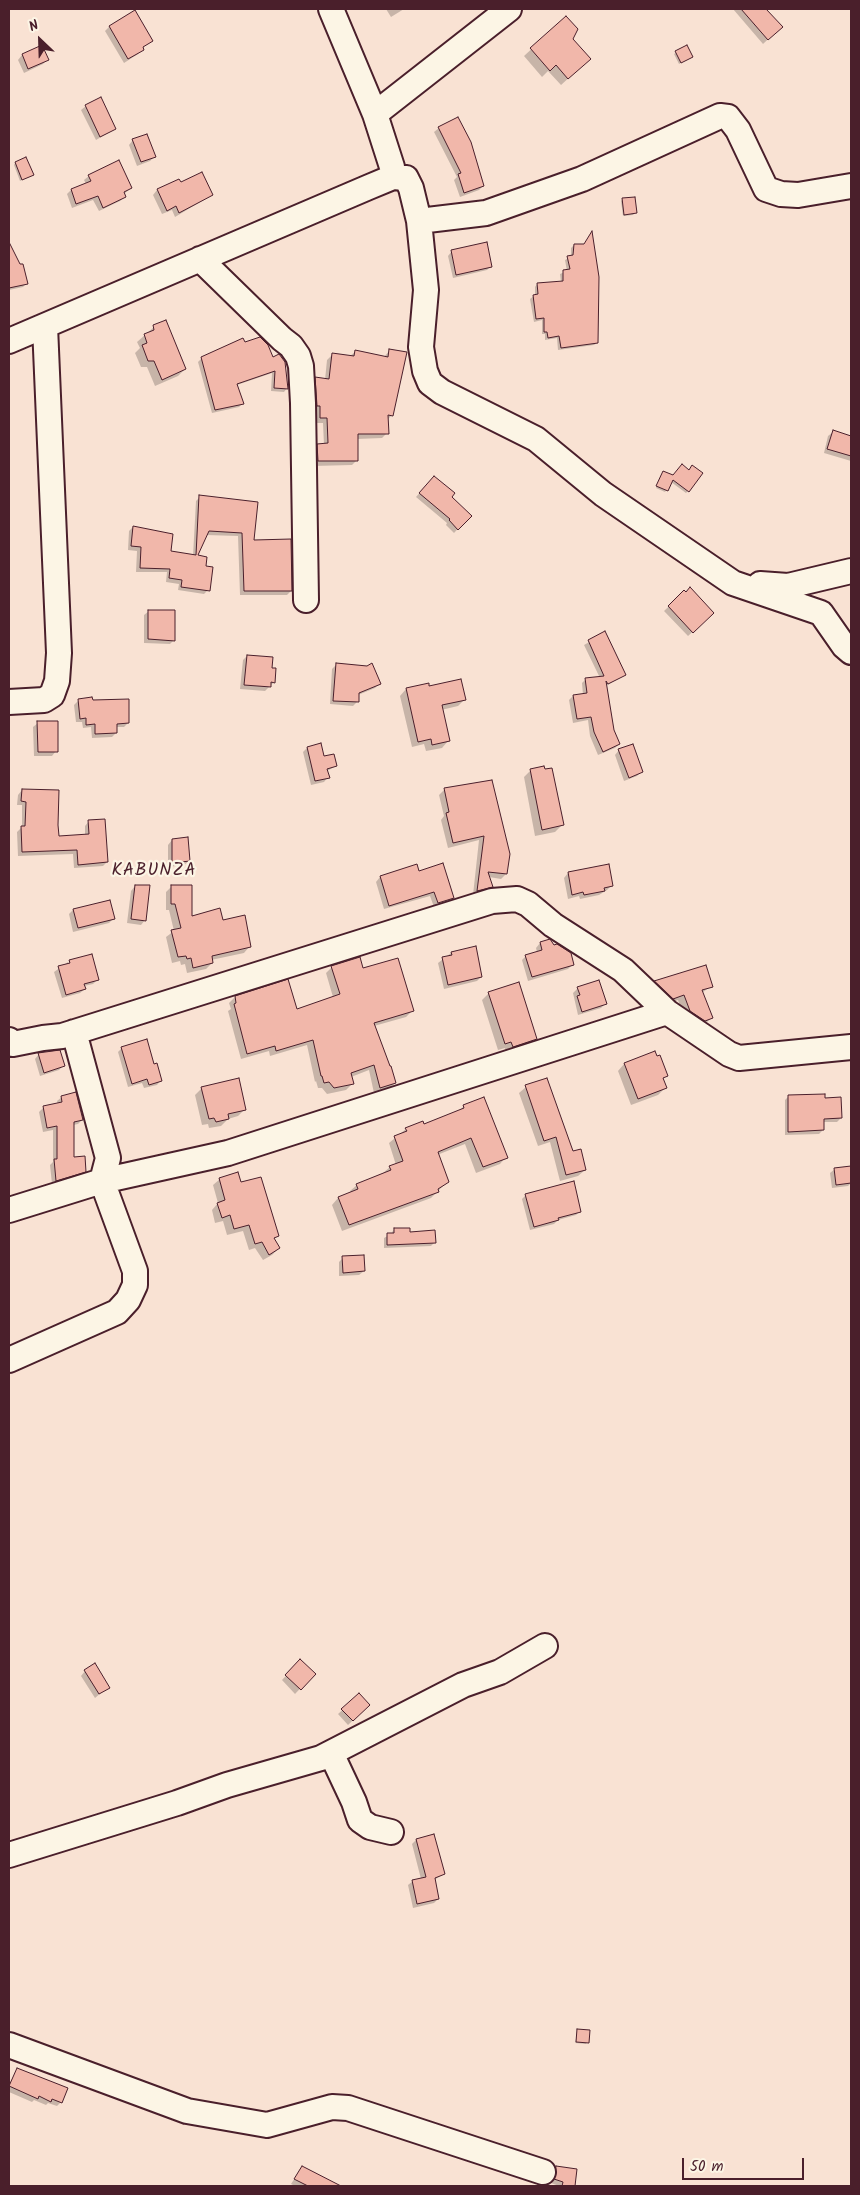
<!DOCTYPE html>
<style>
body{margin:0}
#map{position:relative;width:860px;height:2195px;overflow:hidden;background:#f9e2d3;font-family:Kalam,sans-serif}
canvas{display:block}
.frame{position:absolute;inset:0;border:10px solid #4a1f2b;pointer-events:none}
.north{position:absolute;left:15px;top:15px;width:50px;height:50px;-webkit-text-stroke:4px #fcf5e5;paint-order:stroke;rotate:336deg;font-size:14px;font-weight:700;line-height:20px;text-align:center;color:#4a1f2b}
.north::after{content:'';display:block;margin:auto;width:18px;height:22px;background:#4a1f2b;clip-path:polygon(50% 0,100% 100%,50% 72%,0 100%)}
.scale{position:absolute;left:682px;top:2158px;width:122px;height:22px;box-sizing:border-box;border:2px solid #4a1f2b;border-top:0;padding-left:6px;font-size:15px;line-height:18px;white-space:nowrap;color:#4a1f2b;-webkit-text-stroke:4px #fcf5e5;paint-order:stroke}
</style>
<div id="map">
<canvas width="860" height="2195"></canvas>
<div class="frame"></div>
<div class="north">N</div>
<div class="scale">50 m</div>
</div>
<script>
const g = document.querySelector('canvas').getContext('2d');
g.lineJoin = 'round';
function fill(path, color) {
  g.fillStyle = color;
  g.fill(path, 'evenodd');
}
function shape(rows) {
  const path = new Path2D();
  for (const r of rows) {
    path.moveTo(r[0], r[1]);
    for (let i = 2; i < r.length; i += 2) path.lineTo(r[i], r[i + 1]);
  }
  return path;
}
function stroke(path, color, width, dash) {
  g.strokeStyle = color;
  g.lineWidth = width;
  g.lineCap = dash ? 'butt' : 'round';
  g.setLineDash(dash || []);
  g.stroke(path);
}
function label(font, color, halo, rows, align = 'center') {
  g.font = font + ' Kalam,sans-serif';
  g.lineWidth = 4.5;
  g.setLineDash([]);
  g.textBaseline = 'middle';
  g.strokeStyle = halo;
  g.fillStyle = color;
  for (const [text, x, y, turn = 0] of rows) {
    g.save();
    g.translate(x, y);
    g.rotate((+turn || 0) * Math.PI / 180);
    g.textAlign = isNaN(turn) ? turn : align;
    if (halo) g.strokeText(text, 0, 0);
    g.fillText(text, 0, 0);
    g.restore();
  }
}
const shadow = shape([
 [386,9,404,9,391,17],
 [733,9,764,9,781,27,763,44],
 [566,17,571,39,582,66,561,85,548,71,542,77,524,56],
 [109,27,152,41,142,48,138,54,124,63,105,31],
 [686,46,690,58,679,64,674,54],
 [42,47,47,60,43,64,24,73,18,60,22,55],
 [86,106,115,129,96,140,81,110],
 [439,128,483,186,479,190,460,197,454,180,457,177,434,132],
 [133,140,155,156,150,161,137,166,129,145],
 [15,163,33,175,20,181,14,165],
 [89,176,131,188,124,194,125,196,120,201,99,211,93,200,72,208,67,194,71,190,86,184,84,180],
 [179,180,180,183,212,195,175,217,172,210,162,214,153,195,157,190],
 [623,199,635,213,633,215,623,216,621,201],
 [574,245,597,343,594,345,558,350,557,338,545,340,545,334,542,334,542,320,534,322,530,299,535,295,535,287,537,284,561,282,560,274,567,271,565,260,571,257,571,248],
 [452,251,491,266,487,270,453,278,448,256],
 [13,253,27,283,23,287,9,290,9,254],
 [154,327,185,369,178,376,155,386,147,367,141,367,135,353,140,348,137,342],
 [260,338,287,388,284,392,271,391,272,373,237,385,242,404,239,407,212,413,198,362,202,358],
 [390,350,392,415,387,420,387,433,382,438,357,439,357,460,352,465,313,466,313,450,318,445,324,445,323,423,315,423,316,410,312,411,311,383,316,379,325,380,327,360,332,355,350,356,355,352,384,357],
 [833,432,851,437,851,461,824,453,828,436],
 [664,472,688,491,686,493,671,482,665,492,656,488],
 [430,481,470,516,454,533,446,525,447,523,416,497],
 [200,497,253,541,291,591,287,595,240,595,238,536,206,535,196,556,204,567,208,590,204,594,178,590,179,584,166,582,167,572,136,572,137,551,128,550,129,531,133,527,169,552,193,556,196,501],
 [684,592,713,613,688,636,664,611],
 [149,611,174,640,170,644,144,643,144,615],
 [605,633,624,675,606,686,613,730,619,744,615,748,598,755,590,736,588,720,573,723,569,700,573,696,583,695,582,683,586,679,600,678,584,645],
 [247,656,271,669,274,682,265,691,240,689,243,660],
 [336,665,379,684,375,688,358,695,357,702,353,706,330,704,332,669],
 [428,688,465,699,458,706,441,710,448,741,442,748,426,751,424,744,412,747,400,696,406,689],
 [91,699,92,701,128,723,124,727,116,727,116,733,112,737,92,738,91,727,83,728,82,722,76,722,74,705,78,701],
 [38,723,56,751,52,756,34,756,33,727],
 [307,748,336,766,327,771,328,777,324,782,311,785,303,752],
 [619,750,641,772,637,776,624,781,615,755],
 [531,770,562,825,555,832,535,836,524,777],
 [491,781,506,874,501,879,489,877,491,887,486,892,473,895,479,840,448,848,441,820,444,816,439,795,444,790],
 [22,790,56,825,58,838,85,836,85,826,89,821,107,862,103,866,74,868,73,854,18,856,17,832,22,827,22,805,17,805,18,795],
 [172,840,189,861,184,865,168,867,168,845],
 [416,866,419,872,453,898,448,903,434,907,430,896,384,909,376,882,380,877],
 [608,866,611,886,607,890,599,895,580,899,579,896,568,899,564,878,568,873],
 [135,886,145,920,141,925,127,923,131,891],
 [172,886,191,918,222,921,250,946,244,953,211,960,212,963,206,969,187,973,185,964,181,965,180,961,172,963,166,937,174,931,169,910,166,910,166,892],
 [73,910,113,919,109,923,73,932,69,914],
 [540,943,573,964,568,969,528,981,522,960,526,956,537,952,536,948],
 [451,953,481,977,477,981,444,989,438,963],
 [91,955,98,979,93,984,84,986,85,989,80,993,62,998,54,972,68,962,70,970,69,961],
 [332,967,362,970,412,1011,406,1017,374,1026,395,1083,389,1089,374,1093,369,1070,351,1077,352,1084,346,1090,327,1094,322,1088,318,1088,316,1081,315,1082,307,1045,270,1056,269,1051,241,1059,228,1011,231,1009,229,1003,235,997,288,981,296,1010,333,997,326,973],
 [706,967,711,986,702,993,711,1018,705,1024,684,1017,678,1000,666,1004,649,988,655,982],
 [578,988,605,1004,601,1008,578,1015,573,993],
 [489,993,535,1039,528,1046,506,1053,505,1048,498,1050,482,1000],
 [122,1048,153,1065,161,1080,157,1085,144,1088,142,1083,128,1087,118,1052],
 [39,1054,63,1066,59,1070,40,1076,35,1059],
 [624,1064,667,1075,662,1080,665,1088,658,1095,631,1105,618,1071],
 [526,1087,585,1170,578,1176,560,1181,550,1142,538,1146,519,1093],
 [202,1088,245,1109,238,1116,228,1119,221,1126,209,1128,208,1124,202,1125,195,1095],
 [789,1096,824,1099,841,1118,837,1122,823,1122,823,1130,819,1134,785,1135,785,1100],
 [62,1097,82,1120,78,1124,73,1125,73,1159,84,1171,80,1176,52,1184,50,1165,53,1162,53,1130,43,1132,39,1112,44,1107,58,1105,57,1101],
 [464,1106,506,1157,500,1164,476,1173,465,1144,437,1155,447,1182,431,1198,342,1231,332,1205,338,1198,351,1193,350,1191,357,1185,383,1173,390,1167,396,1165,389,1143,406,1129,423,1126,458,1112],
 [851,1167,851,1183,848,1186,832,1188,830,1173,835,1169],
 [220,1179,240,1184,277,1236,274,1239,279,1248,272,1255,263,1260,255,1248,249,1250,243,1231,227,1235,223,1221,215,1223,212,1210,218,1203,213,1185],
 [526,1195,580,1211,576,1215,558,1220,554,1224,530,1230,522,1199],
 [394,1229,409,1233,435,1242,431,1246,384,1248,384,1238,391,1234],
 [343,1258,364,1271,359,1275,339,1276,339,1262],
 [300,1661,314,1674,295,1694,282,1680],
 [85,1671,108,1687,95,1698,81,1676],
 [359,1695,369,1705,348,1725,338,1714],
 [433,1835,444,1874,434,1880,438,1899,434,1903,413,1908,408,1885,413,1881,421,1879,412,1844,416,1840],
 [578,2030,587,2042,586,2044,575,2043],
 [17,2070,66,2089,61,2102,57,2106,48,2103,46,2105,34,2100,32,2102,9,2092,9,2084],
 [302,2167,330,2182,327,2186,295,2186,291,2184],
 [556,2167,576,2170,574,2186,559,2186,551,2183,553,2171]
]);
const building = shape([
 [741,9,766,9,783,27,768,40,741,9],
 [135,10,153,41,143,47,144,50,128,59,109,26,135,10],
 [566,16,578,29,573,39,591,59,568,79,556,65,550,71,530,48,566,16],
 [42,45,49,60,28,69,22,54,42,45],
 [687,45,693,57,681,63,675,51,687,45],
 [101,97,116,129,100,137,85,105,101,97],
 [458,117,471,142,484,186,464,193,458,174,461,173,438,127,458,117],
 [147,134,156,157,141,162,132,139,147,134],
 [26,157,34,175,22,180,15,162,26,157],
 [119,160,132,188,124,192,126,197,103,208,98,196,76,204,71,189,91,181,88,175,119,160],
 [202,172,213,195,179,213,176,206,167,211,157,189,179,179,181,182,202,172],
 [635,197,637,213,624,215,622,198,635,197],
 [592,231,599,277,598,343,561,348,559,336,548,338,547,332,544,332,544,318,536,319,533,295,538,294,537,283,563,281,563,270,570,269,567,256,573,255,574,244,584,244,592,231],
 [9,242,20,264,23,264,28,284,9,288,9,242],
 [487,242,492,267,456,275,451,250,487,242],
 [166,320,186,369,162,380,154,361,148,361,142,345,147,343,144,334,154,330,153,325,166,320],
 [260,337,268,345,273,357,279,354,285,362,288,389,274,388,275,371,237,384,244,404,215,410,201,357,243,338,245,342,260,337],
 [389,349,407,352,393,416,388,415,389,434,358,434,358,461,318,461,317,444,328,443,327,418,320,418,320,406,317,406,315,377,329,379,332,353,354,356,355,350,388,357,389,349],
 [833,430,851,436,851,456,827,449,833,430],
 [682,464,689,470,692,465,703,473,689,492,673,480,668,491,656,486,663,471,673,475,682,464],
 [434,476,455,493,452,497,472,516,458,530,449,520,450,519,419,493,434,476],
 [199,495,258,502,254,540,291,539,292,591,244,591,242,533,209,531,198,555,207,557,206,566,213,567,210,591,181,587,182,580,169,578,170,569,140,568,141,547,131,546,133,526,173,534,171,551,196,555,199,495],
 [690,587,714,613,693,633,668,606,684,590,686,592,690,587],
 [148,610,175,610,175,641,148,639,148,610],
 [605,631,626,675,608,684,606,681,614,730,620,744,603,752,594,732,591,717,577,719,573,695,587,693,585,678,604,676,588,640,605,631],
 [247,655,273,657,272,668,276,668,275,683,271,682,271,687,244,685,247,655],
 [336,663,367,666,372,663,381,684,359,693,359,702,333,701,336,663],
 [461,679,466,700,442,705,450,741,432,745,431,739,418,742,406,688,429,683,429,686,461,679],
 [92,697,93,700,129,699,129,723,117,724,117,733,95,734,95,724,86,725,86,718,80,719,78,699,92,697],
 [37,721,58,721,58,752,38,752,37,721],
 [321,743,324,756,334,754,337,766,327,769,330,778,315,781,307,747,321,743],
 [633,744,643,772,629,778,618,749,633,744],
 [544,766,545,769,552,768,564,825,542,830,530,769,544,766],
 [492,780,510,854,507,874,488,872,493,887,477,891,484,836,453,843,446,813,449,812,444,788,492,780],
 [22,789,59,790,58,825,59,836,89,834,88,820,105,819,108,862,78,865,77,850,22,852,21,826,25,826,26,802,21,801,22,789],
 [188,837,190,861,172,863,172,839,188,837],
 [443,863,454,898,438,903,434,892,389,906,380,876,417,864,419,871,443,863],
 [609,864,613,886,604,888,605,891,584,895,583,892,572,895,568,872,609,864],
 [135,885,150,885,146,921,131,919,135,885],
 [171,885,192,885,192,916,220,908,223,920,245,915,251,947,212,956,213,963,193,968,191,958,187,959,186,956,178,957,171,930,181,928,175,904,171,904,171,885],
 [110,900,115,919,78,928,73,909,110,900],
 [550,939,554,945,557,944,571,953,574,965,532,977,525,955,542,950,540,942,550,939],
 [476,946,482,977,448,985,442,957,452,955,451,952,476,946],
 [92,954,99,980,84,984,86,989,66,995,58,966,70,963,69,960,92,954],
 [360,957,363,968,398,958,414,1011,374,1023,390,1066,391,1066,396,1083,380,1088,374,1065,351,1073,354,1084,334,1088,329,1082,324,1083,322,1076,321,1076,313,1040,276,1051,275,1046,247,1054,234,1004,236,1003,235,996,288,979,297,1009,340,994,331,966,360,957],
 [706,965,713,987,702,990,713,1018,705,1021,690,1011,684,995,673,999,654,981,706,965],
 [599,980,607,1004,582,1012,577,996,580,995,577,987,599,980],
 [519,982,537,1039,513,1047,511,1042,505,1044,488,992,519,982],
 [147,1039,154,1064,157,1063,162,1081,149,1085,147,1079,132,1084,121,1047,147,1039],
 [60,1050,65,1066,44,1073,38,1053,60,1050],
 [655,1051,657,1056,660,1055,668,1076,663,1078,667,1088,638,1099,624,1063,655,1051],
 [239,1078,246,1110,228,1114,229,1119,216,1122,214,1118,209,1119,201,1087,239,1078],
 [547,1078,573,1151,581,1149,586,1170,566,1175,556,1137,544,1141,525,1085,547,1078],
 [76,1092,83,1120,74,1122,74,1157,85,1156,86,1172,56,1181,54,1159,57,1159,57,1126,47,1128,43,1106,62,1102,61,1096,76,1092],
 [825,1094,825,1098,841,1097,842,1118,824,1119,824,1130,788,1132,788,1095,825,1094],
 [484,1097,508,1158,483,1167,471,1138,438,1152,449,1182,438,1189,439,1192,349,1225,338,1197,358,1189,356,1184,391,1170,389,1166,403,1161,394,1136,407,1131,405,1128,423,1121,424,1124,464,1108,463,1105,484,1097],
 [851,1166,851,1183,836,1185,834,1168,851,1166],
 [238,1172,241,1182,261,1177,279,1236,274,1238,280,1248,269,1255,262,1242,255,1244,249,1225,234,1229,230,1215,222,1218,217,1203,225,1200,219,1178,238,1172],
 [574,1181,581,1212,558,1218,559,1220,534,1227,525,1194,574,1181],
 [394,1228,410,1228,410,1232,435,1230,436,1243,387,1245,387,1233,394,1233,394,1228],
 [364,1255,365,1271,343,1273,342,1256,364,1255],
 [300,1659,316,1674,301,1690,285,1675,300,1659],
 [95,1663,110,1688,99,1694,84,1670,95,1663],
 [359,1693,370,1705,353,1721,341,1709,359,1693],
 [434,1834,445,1874,435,1878,439,1899,417,1904,412,1880,426,1877,416,1839,434,1834],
 [577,2029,590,2030,589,2043,576,2042,577,2029],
 [17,2068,68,2088,62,2103,52,2099,51,2102,39,2096,38,2099,9,2086,17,2068],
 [302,2166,341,2186,308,2186,294,2179,302,2166],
 [556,2166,577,2169,575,2186,562,2186,563,2182,554,2179,556,2166]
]);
const minor = shape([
 [331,9,375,114,392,167,393,177],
 [375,114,509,9],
 [419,221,486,213,582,179,720,116,728,117,738,130,766,189,781,194,798,195,851,186],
 [200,259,282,339,291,346,298,356,301,366,303,403,306,600],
 [9,341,369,187,393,177,406,178,411,188,419,221,426,290,421,347,425,371,430,383,442,392,536,439,603,494,733,583,821,613,844,646,851,652],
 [760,584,788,586,851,571],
 [9,702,44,700,52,695,57,681,59,653,45,326],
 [9,1040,13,1044,43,1038,62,1036,492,901,517,899,528,904,553,925,623,970,667,1012,729,1054,739,1058,851,1047],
 [9,1210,102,1181,228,1153,667,1012],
 [9,1360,117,1312,128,1300,135,1285,135,1271,102,1181,108,1158,74,1032],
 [331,1753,354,1802,360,1820,370,1827,391,1832],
 [9,1855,177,1803,227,1785,321,1758,463,1685,500,1672,545,1646],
 [9,2045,187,2111,267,2125,332,2107,348,2108,543,2172]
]);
const quarterNames = [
 ["KABUNZA",154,872]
];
fill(shadow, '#0003');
fill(building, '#f1b7aa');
stroke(building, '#4a1f2b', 1);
stroke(minor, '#4a1f2b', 28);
stroke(minor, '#fcf5e5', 24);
g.letterSpacing = '1px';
label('18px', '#4a1f2b', '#fcf5e5', quarterNames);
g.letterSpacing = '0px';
</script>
